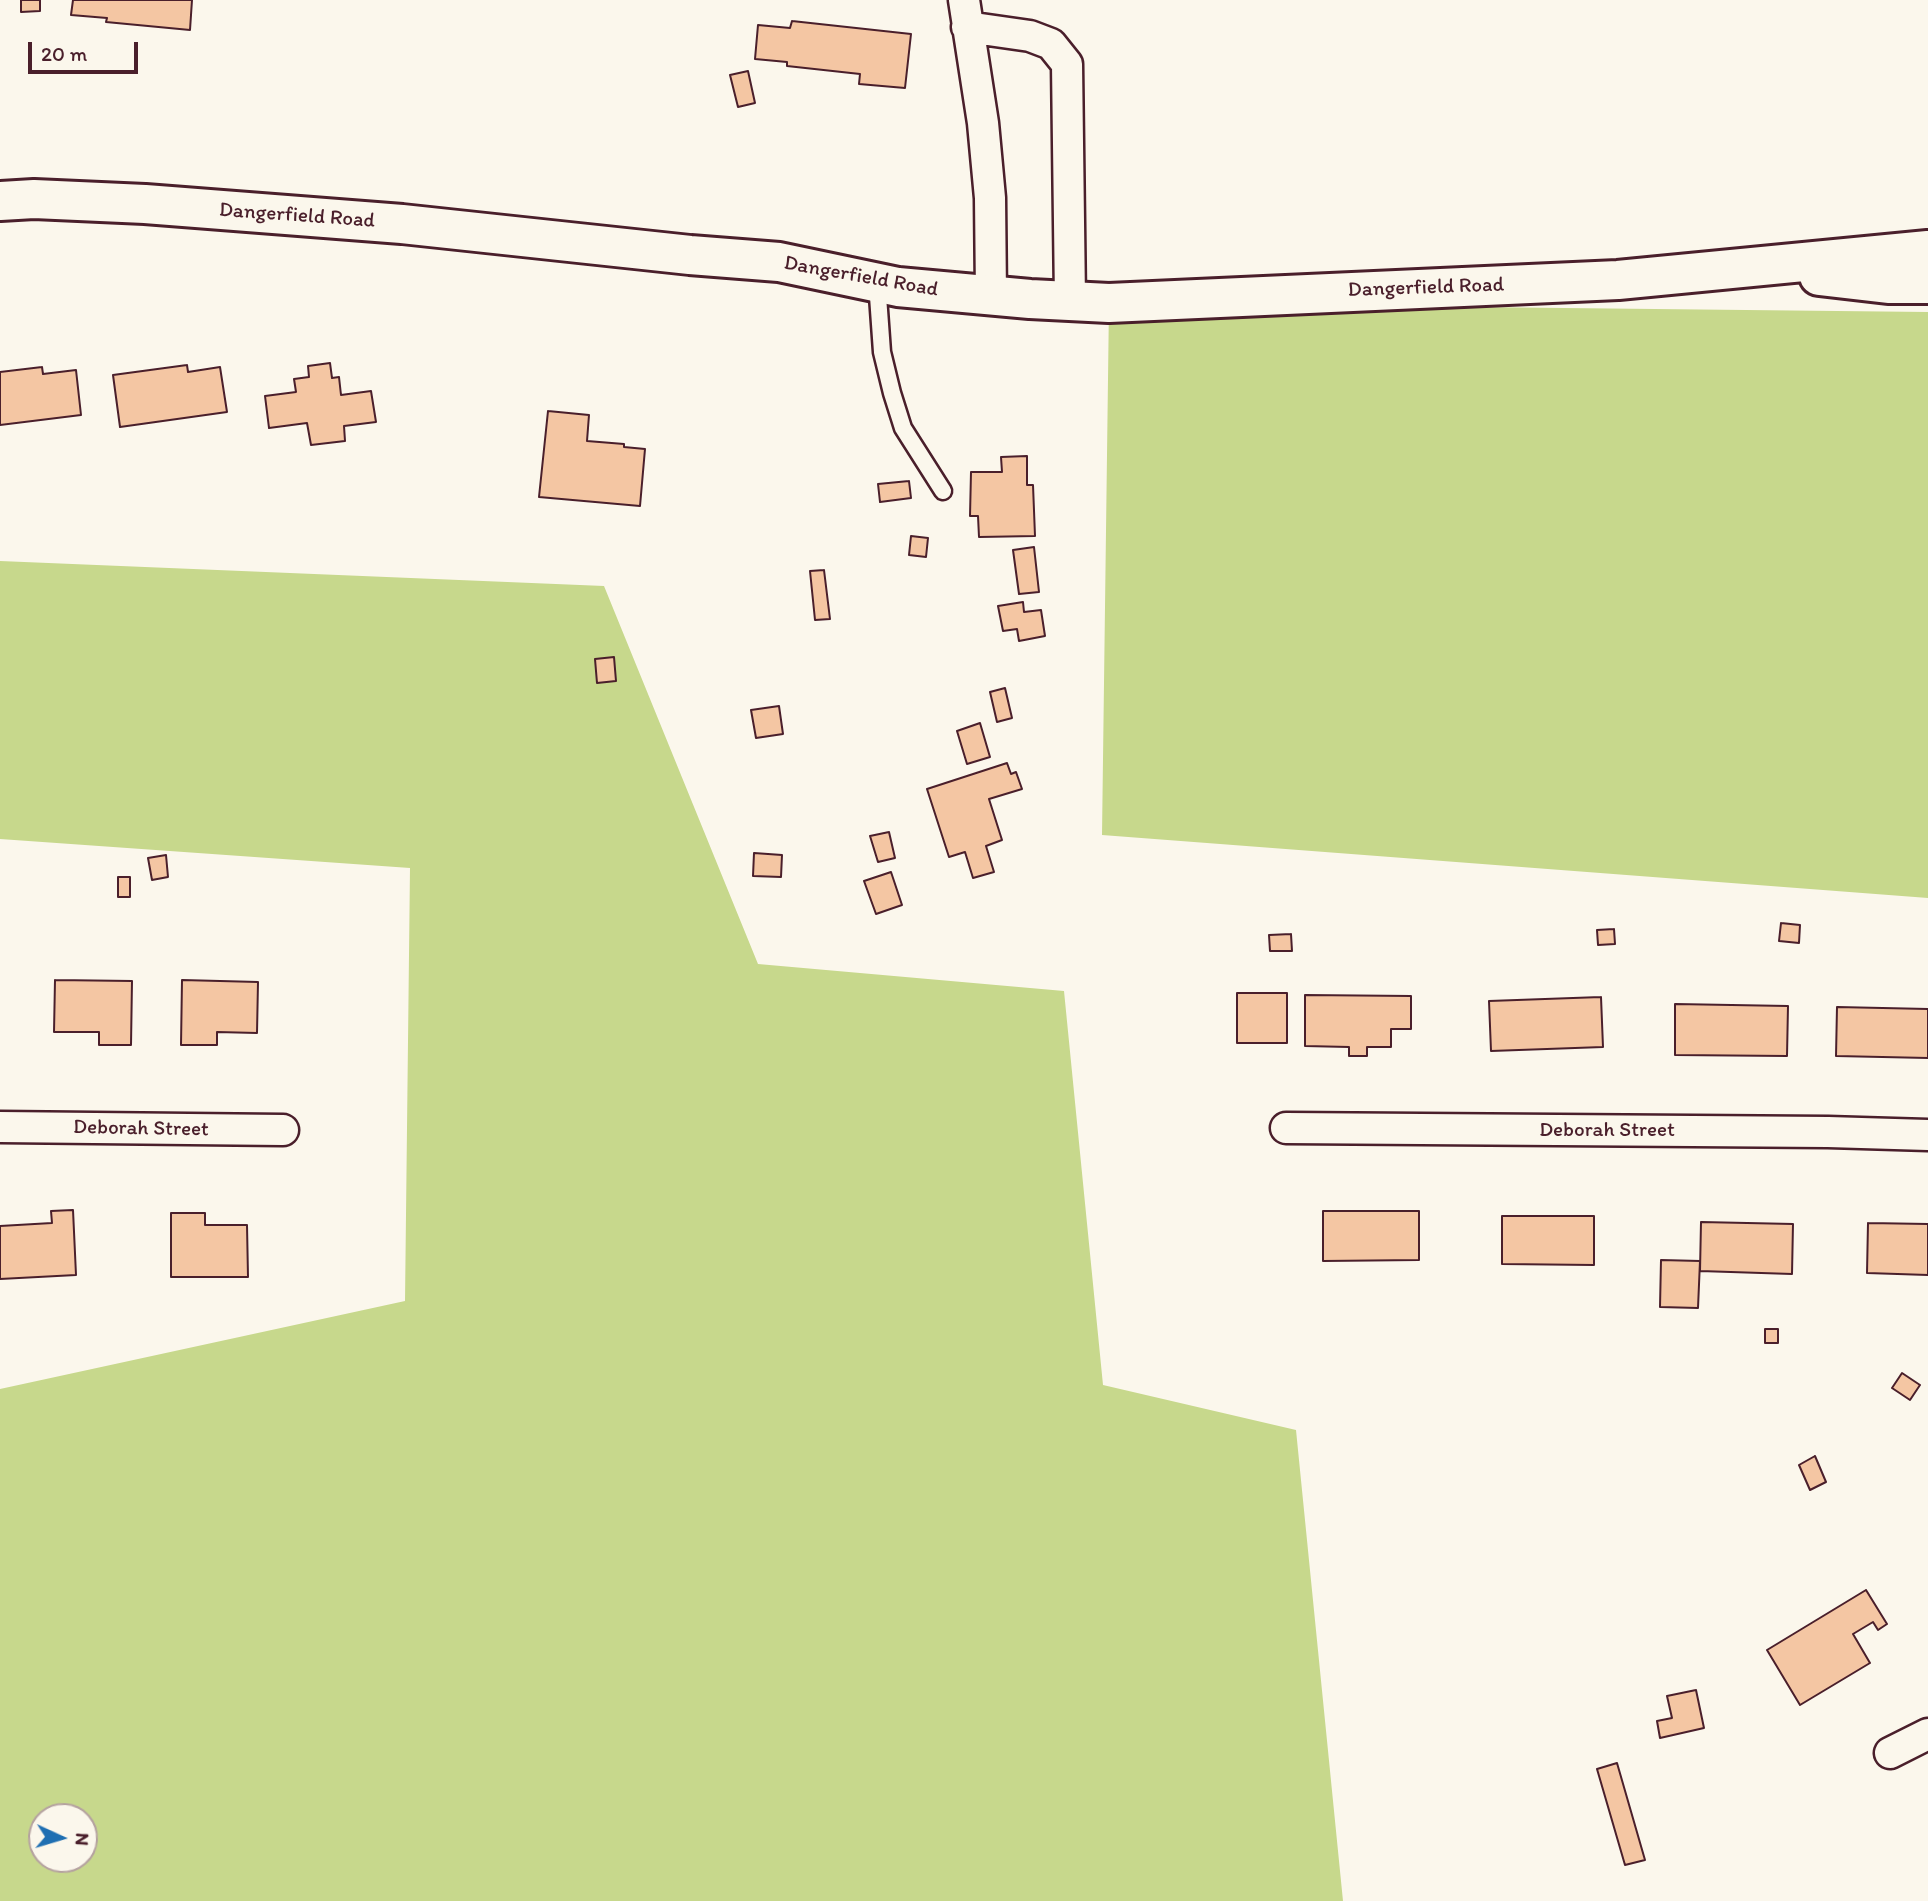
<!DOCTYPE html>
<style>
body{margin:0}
#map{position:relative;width:1928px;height:1901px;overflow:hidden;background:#fbf7ec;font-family:Itim,sans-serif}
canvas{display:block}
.north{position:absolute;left:28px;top:1803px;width:70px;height:70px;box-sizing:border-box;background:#fbf7ec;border:2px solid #b4a19f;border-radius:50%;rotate:94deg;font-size:19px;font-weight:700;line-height:28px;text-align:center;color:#4a1f2b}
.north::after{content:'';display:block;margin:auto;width:24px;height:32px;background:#1f6fb2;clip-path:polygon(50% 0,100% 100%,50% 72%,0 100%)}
.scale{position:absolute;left:28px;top:42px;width:110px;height:32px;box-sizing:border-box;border:4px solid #4a1f2b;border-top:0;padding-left:9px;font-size:21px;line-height:24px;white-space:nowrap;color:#4a1f2b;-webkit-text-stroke:5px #fbf7ec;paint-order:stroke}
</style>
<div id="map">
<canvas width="1928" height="1901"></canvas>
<div class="north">N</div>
<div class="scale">20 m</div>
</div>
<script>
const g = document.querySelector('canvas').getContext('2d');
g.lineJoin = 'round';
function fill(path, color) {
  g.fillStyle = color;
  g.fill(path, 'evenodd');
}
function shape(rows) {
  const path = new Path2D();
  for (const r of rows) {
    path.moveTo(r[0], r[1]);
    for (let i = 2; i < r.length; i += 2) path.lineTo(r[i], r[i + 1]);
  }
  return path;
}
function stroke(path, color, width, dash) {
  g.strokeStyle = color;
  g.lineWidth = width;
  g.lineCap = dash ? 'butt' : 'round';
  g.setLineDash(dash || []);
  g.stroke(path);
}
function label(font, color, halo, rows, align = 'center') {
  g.font = font + ' Itim,sans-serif';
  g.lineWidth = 5;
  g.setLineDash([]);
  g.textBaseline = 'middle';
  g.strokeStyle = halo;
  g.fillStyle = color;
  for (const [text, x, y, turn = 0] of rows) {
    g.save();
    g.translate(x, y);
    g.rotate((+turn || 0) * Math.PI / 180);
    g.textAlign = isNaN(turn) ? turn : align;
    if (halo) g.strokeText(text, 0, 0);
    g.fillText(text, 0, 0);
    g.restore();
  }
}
const green = shape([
 [1109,303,1928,312,1928,898,1102,835],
 [0,561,604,586,758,964,1064,991,1103,1385,1296,1430,1343,1901,0,1901,0,1389,405,1301,410,868,0,839],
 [42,1817,84,1817,84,1859,42,1859]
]);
const building = shape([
 [21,0,40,0,40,11,21,12,21,0],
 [73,0,192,0,190,30,106,22,107,18,71,15,73,0],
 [792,21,911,34,905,88,859,84,860,74,787,66,787,62,755,59,758,25,790,28,792,21],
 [748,71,755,103,738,107,730,75,748,71],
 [330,363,332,378,339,377,341,395,371,391,376,422,344,426,345,441,311,445,307,423,269,428,265,396,296,392,294,379,309,377,308,366,330,363],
 [187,365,188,372,220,367,227,412,120,427,113,375,187,365],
 [42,367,43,374,76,370,81,415,0,425,0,372,42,367],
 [548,411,589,415,587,441,624,444,624,447,645,449,640,506,539,497,548,411],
 [1027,456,1027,485,1033,485,1035,536,979,537,978,516,970,516,971,472,1002,472,1001,457,1027,456],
 [909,481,911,498,880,502,878,484,909,481],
 [911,536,928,538,926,557,909,555,911,536],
 [1034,547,1039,592,1019,594,1013,550,1034,547],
 [824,570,830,619,815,620,810,571,824,570],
 [1023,602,1024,612,1041,610,1045,636,1019,641,1017,629,1003,631,998,606,1023,602],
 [614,657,616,681,597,683,595,659,614,657],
 [1005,688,1012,718,997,722,990,692,1005,688],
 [779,706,783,734,756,738,751,710,779,706],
 [980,723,990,757,967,764,957,731,980,723],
 [1007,763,1011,774,1016,772,1022,789,989,799,1002,840,986,846,994,872,973,878,965,852,949,857,927,789,1007,763],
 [889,832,895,858,878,862,870,836,889,832],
 [754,853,782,855,781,877,753,876,754,853],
 [166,855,168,877,152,880,148,858,166,855],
 [891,872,902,905,876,914,864,881,891,872],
 [118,877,130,877,130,897,118,897,118,877],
 [1781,923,1800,925,1799,943,1779,941,1781,923],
 [1614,929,1615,944,1598,945,1597,930,1614,929],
 [1291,934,1292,951,1270,951,1269,935,1291,934],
 [55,980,132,981,131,1045,99,1045,99,1032,54,1032,55,980],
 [182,980,258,982,257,1033,217,1032,217,1045,181,1045,182,980],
 [1237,993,1287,993,1287,1043,1237,1043,1237,993],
 [1305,995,1411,996,1411,1029,1391,1029,1391,1047,1367,1047,1367,1056,1349,1056,1349,1047,1305,1046,1305,995],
 [1601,997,1603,1047,1491,1051,1489,1001,1601,997],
 [1675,1004,1788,1006,1787,1056,1675,1055,1675,1004],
 [1837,1007,1928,1009,1928,1058,1836,1056,1837,1007],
 [73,1210,76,1275,0,1279,0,1226,52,1223,51,1211,73,1210],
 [1323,1211,1419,1211,1419,1260,1323,1261,1323,1211],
 [171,1213,205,1213,205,1225,247,1225,248,1277,171,1277,171,1213],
 [1502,1216,1594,1216,1594,1265,1502,1264,1502,1216],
 [1701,1222,1793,1224,1792,1274,1700,1271,1701,1222],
 [1868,1223,1928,1224,1928,1275,1867,1273,1868,1223],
 [1661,1260,1700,1261,1698,1308,1660,1307,1661,1260],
 [1765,1329,1778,1329,1778,1343,1765,1343,1765,1329],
 [1902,1373,1920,1385,1910,1400,1892,1388,1902,1373],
 [1815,1456,1826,1482,1810,1490,1799,1465,1815,1456],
 [1866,1590,1887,1624,1878,1630,1873,1622,1853,1634,1870,1663,1800,1705,1767,1650,1866,1590],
 [1696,1690,1704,1728,1660,1738,1657,1721,1672,1718,1667,1696,1696,1690],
 [1617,1763,1645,1860,1625,1865,1597,1769,1617,1763]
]);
const lane = shape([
 [877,282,882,352,892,393,903,428,943,491]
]);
const street = shape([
 [964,0,983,123,990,198,991,296],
 [967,27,1030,36,1051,44,1067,64,1070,301],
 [0,1127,283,1130],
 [1286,1128,1828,1132,1928,1135],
 [1890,1753,1928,1734]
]);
const secondary = shape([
 [0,201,34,199,145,204,402,224,690,255,779,262,898,287,1030,299,1109,303,1618,280,1928,250],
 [1819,276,1888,284,1928,284]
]);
const streetNames = [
 ["Dangerfield Road",297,216,4],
 ["Dangerfield Road",861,277,10],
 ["Dangerfield Road",1426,288,-2],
 ["Deborah Street",141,1129,1],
 ["Deborah Street",1607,1131]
];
fill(green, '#c7d88c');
fill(building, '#f4c6a3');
stroke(building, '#4a1f2b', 2);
stroke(lane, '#4a1f2b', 21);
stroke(street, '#4a1f2b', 35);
stroke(secondary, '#4a1f2b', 44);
stroke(lane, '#fbf7ec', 16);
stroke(street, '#fbf7ec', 30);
stroke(secondary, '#fbf7ec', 38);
label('21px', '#4a1f2b', '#fbf7ec', streetNames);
</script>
